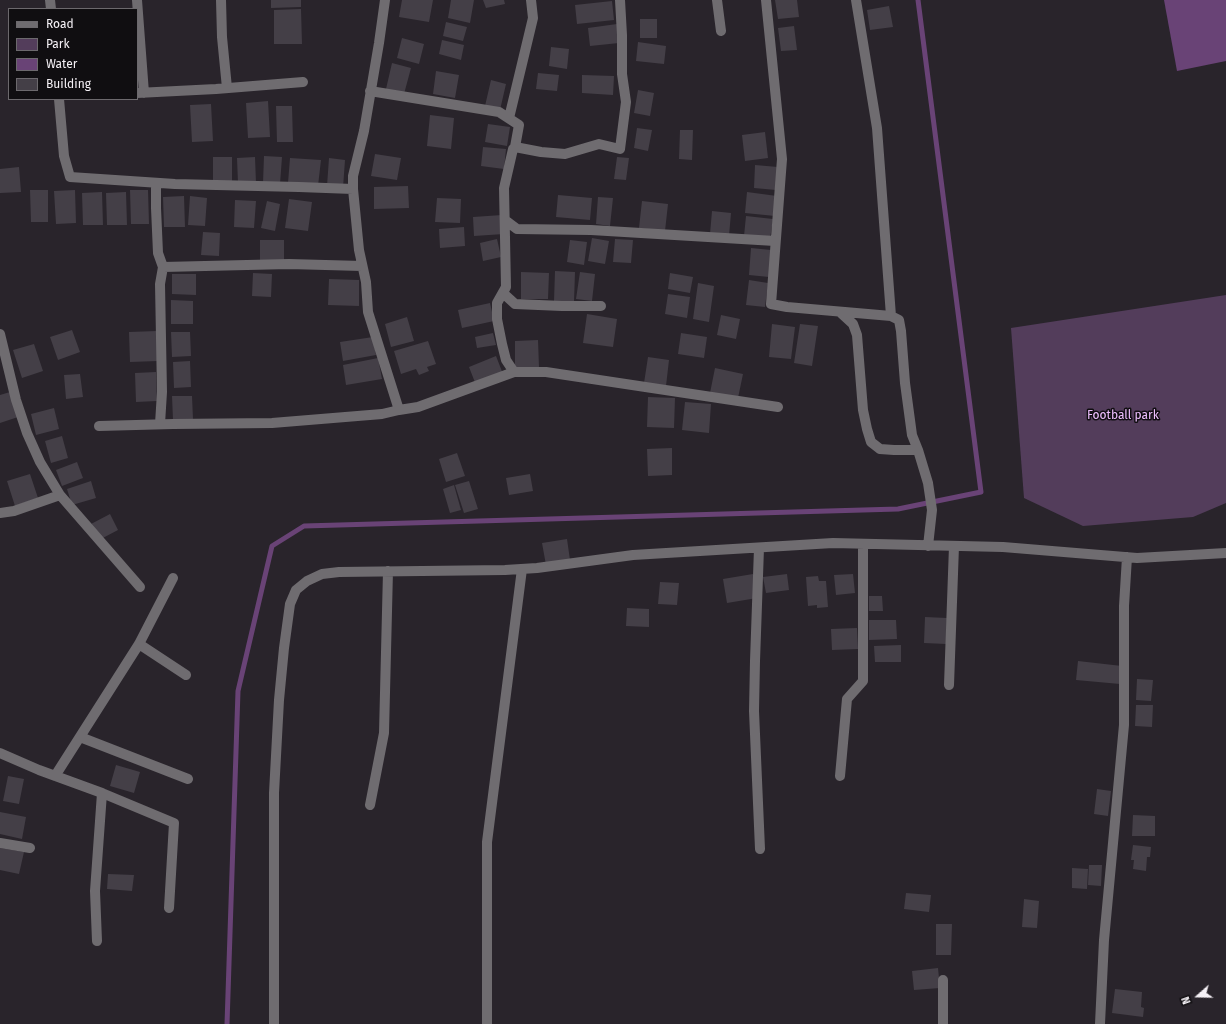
<!DOCTYPE html>
<style>
body{margin:0}
#map{position:relative;width:1226px;height:1024px;overflow:hidden;background:#29242b;font-family:"Fira Sans",sans-serif}
canvas{display:block}
.legend{position:absolute;left:8px;top:8px;width:130px;height:92px;box-sizing:border-box;background:#100e11;border:1px solid #6c696d;margin:0;padding:5px 7px;list-style:none;font-size:12px;color:#f5f1f6}
.legend li{display:flex;align-items:center;gap:8px;height:20px}
.legend b{width:20px;border:1px solid #6c696d}
.north{position:absolute;left:1178px;top:976px;width:40px;height:40px;-webkit-text-stroke:3px #100e11;paint-order:stroke;rotate:250deg;font-size:11px;font-weight:700;line-height:16px;text-align:center;color:#f5f1f6}
.north::after{content:'';display:block;margin:auto;width:14px;height:18px;background:#f5f1f6;clip-path:polygon(50% 0,100% 100%,50% 72%,0 100%)}
</style>
<div id="map">
<canvas width="1226" height="1024"></canvas>
<ul class="legend">
<li><b style="height:5px;background:#6f6c70"></b>Road</li>
<li><b style="height:11px;background:#533d5b"></b>Park</li>
<li><b style="height:11px;background:#694376"></b>Water</li>
<li><b style="height:11px;background:#443f47"></b>Building</li>
</ul>
<div class="north">N</div>
</div>
<script>
const g = document.querySelector('canvas').getContext('2d');
g.lineJoin = 'round';
function fill(path, color) {
  g.fillStyle = color;
  g.fill(path, 'evenodd');
}
function shape(rows) {
  const path = new Path2D();
  for (const r of rows) {
    path.moveTo(r[0], r[1]);
    for (let i = 2; i < r.length; i += 2) path.lineTo(r[i], r[i + 1]);
  }
  return path;
}
function stroke(path, color, width, dash) {
  g.strokeStyle = color;
  g.lineWidth = width;
  g.lineCap = dash ? 'butt' : 'round';
  g.setLineDash(dash || []);
  g.stroke(path);
}
function label(font, color, halo, rows, align = 'center') {
  g.font = font + ' "Fira Sans",sans-serif';
  g.lineWidth = 3;
  g.setLineDash([]);
  g.textBaseline = 'middle';
  g.strokeStyle = halo;
  g.fillStyle = color;
  for (const [text, x, y, turn = 0] of rows) {
    g.save();
    g.translate(x, y);
    g.rotate((+turn || 0) * Math.PI / 180);
    g.textAlign = isNaN(turn) ? turn : align;
    if (halo) g.strokeText(text, 0, 0);
    g.fillText(text, 0, 0);
    g.restore();
  }
}
const green = shape([
 [1226,295,1226,503,1193,517,1083,526,1024,498,1011,328]
]);
const water = shape([
 [1164,0,1226,0,1226,61,1177,71]
]);
const stream = shape([
 [227,1024,238,691,272,546,304,526,898,509,981,492,918,0]
]);
const building = shape([
 [271,0,301,0,301,7,271,8],
 [402,0,433,0,429,22,399,17],
 [451,0,474,0,470,23,448,18],
 [483,0,504,0,505,4,486,8],
 [775,0,797,0,799,17,778,19],
 [612,1,614,20,577,24,575,5],
 [889,6,893,27,870,30,867,10],
 [301,9,302,44,274,44,274,10],
 [640,19,657,19,657,38,640,38],
 [446,22,467,27,463,41,443,36],
 [617,24,619,43,590,46,588,28],
 [794,26,797,50,781,51,778,28],
 [402,38,424,44,419,64,397,58],
 [442,40,464,45,461,60,439,54],
 [638,42,666,46,664,64,636,61],
 [551,47,569,49,567,69,549,66],
 [392,63,411,68,404,94,386,89],
 [436,71,459,75,455,98,433,94],
 [538,73,559,75,557,91,536,89],
 [582,75,614,76,613,95,582,93],
 [491,80,506,84,500,110,485,106],
 [638,90,654,93,650,116,634,113],
 [268,101,270,137,248,138,246,103],
 [211,104,213,141,192,142,190,105],
 [276,106,292,106,293,142,277,142],
 [430,115,454,118,451,149,427,146],
 [488,124,510,127,507,146,485,142],
 [637,128,652,130,648,151,634,148],
 [680,130,693,130,692,160,679,159],
 [765,132,768,158,745,161,742,135],
 [483,147,506,149,504,169,481,166],
 [375,154,401,158,397,180,371,176],
 [264,156,282,157,280,184,263,183],
 [213,157,232,157,232,183,213,183],
 [255,157,256,183,238,183,237,158],
 [617,157,629,158,626,180,614,179],
 [290,158,321,160,318,186,288,183],
 [329,158,345,160,343,188,327,186],
 [755,165,778,167,776,190,754,188],
 [19,167,21,192,0,193,0,169],
 [408,186,409,208,374,209,374,187],
 [30,190,48,190,48,222,31,222],
 [75,190,76,223,56,224,54,191],
 [130,190,148,190,149,224,131,224],
 [102,192,103,225,83,225,82,193],
 [126,192,127,225,107,225,106,193],
 [747,192,777,196,775,216,745,213],
 [558,195,592,198,590,220,556,217],
 [184,196,185,227,164,227,163,197],
 [190,196,207,198,205,226,188,225],
 [598,197,613,198,610,226,596,224],
 [437,198,461,199,460,223,435,222],
 [289,199,312,202,308,231,285,228],
 [235,200,256,201,254,228,234,227],
 [267,201,280,204,275,231,261,228],
 [642,201,668,204,665,231,639,228],
 [712,211,731,213,729,236,710,234],
 [502,215,504,234,474,236,473,217],
 [746,216,773,219,770,239,744,236],
 [464,227,465,246,440,248,439,229],
 [203,232,220,233,219,256,201,255],
 [592,238,609,241,605,264,588,261],
 [497,239,501,257,483,261,480,243],
 [615,239,633,240,631,263,613,262],
 [260,240,284,240,284,262,260,262],
 [570,240,587,242,584,265,567,262],
 [751,248,771,250,769,277,749,275],
 [555,271,575,272,574,302,554,301],
 [521,272,549,273,548,299,521,299],
 [580,272,595,274,592,301,576,299],
 [253,273,272,274,271,297,252,296],
 [670,273,693,277,690,293,668,289],
 [172,274,196,274,196,295,172,294],
 [329,279,359,280,359,306,328,305],
 [749,280,768,283,765,307,746,305],
 [698,283,714,286,709,322,693,319],
 [668,294,690,297,687,318,665,314],
 [171,300,193,301,193,324,171,324],
 [490,303,494,321,462,328,458,310],
 [587,314,617,319,613,347,583,343],
 [721,315,740,319,736,339,717,335],
 [407,317,414,341,391,347,385,324],
 [772,324,795,327,791,359,769,357],
 [800,324,818,326,812,366,794,363],
 [72,330,80,352,58,360,50,337],
 [157,331,158,361,130,362,129,332],
 [171,332,190,332,191,356,172,357],
 [493,333,496,345,477,348,475,337],
 [681,333,707,337,704,358,678,354],
 [373,337,376,355,343,361,340,342],
 [538,340,539,367,515,367,515,341],
 [428,341,436,364,427,367,429,371,419,375,416,369,401,374,394,351],
 [34,344,43,371,22,378,13,350],
 [496,356,503,374,476,385,469,367],
 [648,357,669,360,666,386,644,383],
 [378,358,382,379,346,385,343,365],
 [190,361,191,387,174,388,173,362],
 [715,368,743,374,738,398,710,393],
 [156,372,157,401,136,402,135,373],
 [80,374,83,397,66,399,64,375],
 [10,392,18,417,0,423,0,395],
 [172,396,192,396,193,419,173,420],
 [648,397,675,398,674,428,647,427],
 [685,402,711,404,709,433,682,430],
 [54,408,59,429,36,435,31,414],
 [62,436,68,458,51,463,45,441],
 [672,448,672,475,648,476,647,449],
 [457,453,465,476,446,482,439,459],
 [77,462,83,478,62,486,56,470],
 [30,474,38,498,15,506,7,481],
 [530,474,533,491,509,495,506,478],
 [91,481,96,498,72,505,67,489],
 [469,481,478,509,464,513,455,485],
 [454,485,461,510,450,513,443,489],
 [110,514,118,530,99,540,91,524],
 [567,539,570,560,546,565,542,543],
 [753,574,757,598,727,603,723,579],
 [787,574,789,590,766,593,763,577],
 [853,574,855,593,836,595,834,575],
 [818,576,819,581,826,581,828,607,817,608,817,605,808,606,806,577],
 [660,582,679,583,677,605,658,604],
 [869,596,882,596,883,611,869,611],
 [627,608,649,609,649,627,626,626],
 [925,617,947,618,946,644,924,643],
 [869,620,896,620,897,639,869,640],
 [857,628,858,649,832,650,831,629],
 [901,645,901,662,875,662,874,646],
 [1078,661,1122,666,1120,684,1076,680],
 [1137,679,1153,680,1151,701,1136,700],
 [1136,705,1153,705,1152,727,1135,726],
 [116,765,140,772,134,793,110,786],
 [8,776,24,779,19,804,3,801],
 [1097,789,1111,791,1108,816,1094,814],
 [0,812,26,817,22,839,0,834],
 [1133,815,1155,816,1155,836,1132,836],
 [1133,845,1151,847,1150,857,1147,857,1146,871,1133,869,1134,860,1131,860],
 [0,848,24,852,19,874,0,870],
 [1089,865,1102,865,1101,886,1088,885],
 [1072,868,1088,869,1087,889,1072,888],
 [108,874,134,875,132,891,107,889],
 [906,893,931,895,929,912,904,909],
 [1024,899,1039,901,1037,928,1022,927],
 [936,924,952,924,951,955,936,955],
 [938,968,940,988,914,990,912,971],
 [1115,989,1142,992,1141,1007,1144,1008,1143,1017,1112,1013]
]);
const street = shape([
 [50,0,51,9],
 [137,0,144,93],
 [221,0,222,37,227,88],
 [385,0,379,43,364,131,353,176,353,189,359,250,366,282,368,312,399,410],
 [717,0,721,31],
 [766,0,782,159,771,304,787,307,891,316,899,320,901,331,905,383,912,435,918,450,928,483,932,510,928,546],
 [856,0,877,128,891,316],
 [370,91,499,112,519,125,515,147,513,149,504,188,506,287,497,303,497,319,502,344,506,360,514,372],
 [137,93,216,89,303,82],
 [59,99,64,156,70,177,175,184,299,187,353,189],
 [509,118,533,18,531,0],
 [515,147,541,152,565,154,599,144,620,149,626,102,622,74,622,35,620,0],
 [156,183,156,208,158,253,163,267,160,284,162,392,160,424],
 [505,220,517,229,591,230,775,241],
 [163,267,289,264,362,266],
 [503,293,515,304,562,306,601,306],
 [840,312,853,324,857,335,863,410,867,429,871,442,880,449,894,450,918,450],
 [0,334,16,400,27,433,40,462,60,495,140,587],
 [99,426,173,424,272,423,382,414,399,410,418,407,514,372,546,372,778,407],
 [0,513,14,511,60,495],
 [759,548,755,661,754,711,760,849],
 [139,644,186,675],
 [949,685,954,546],
 [80,737,188,779],
 [0,753,39,770,102,793,95,891,97,941],
 [55,776,139,644,173,578],
 [840,776,847,699,863,681,863,544],
 [102,793,174,823,169,908],
 [370,805,384,733,388,571],
 [0,843,30,848],
 [274,1024,274,793,279,700,284,648,290,604,296,590,307,581,322,574,339,572,505,570,537,568,633,555,833,543,1003,547,1137,558,1226,553],
 [487,1024,487,842,522,569],
 [943,1024,943,980],
 [1100,1024,1104,940,1124,725,1124,606,1127,557]
]);
const parkNames = [
 ["Football park",1123,416]
];
fill(green, '#533d5b');
fill(water, '#694376');
stroke(stream, '#694376', 5);
fill(building, '#443f47');
stroke(street, '#6f6c70', 10);
label('12px', '#efc0ff', '#100e11', parkNames);
</script>
